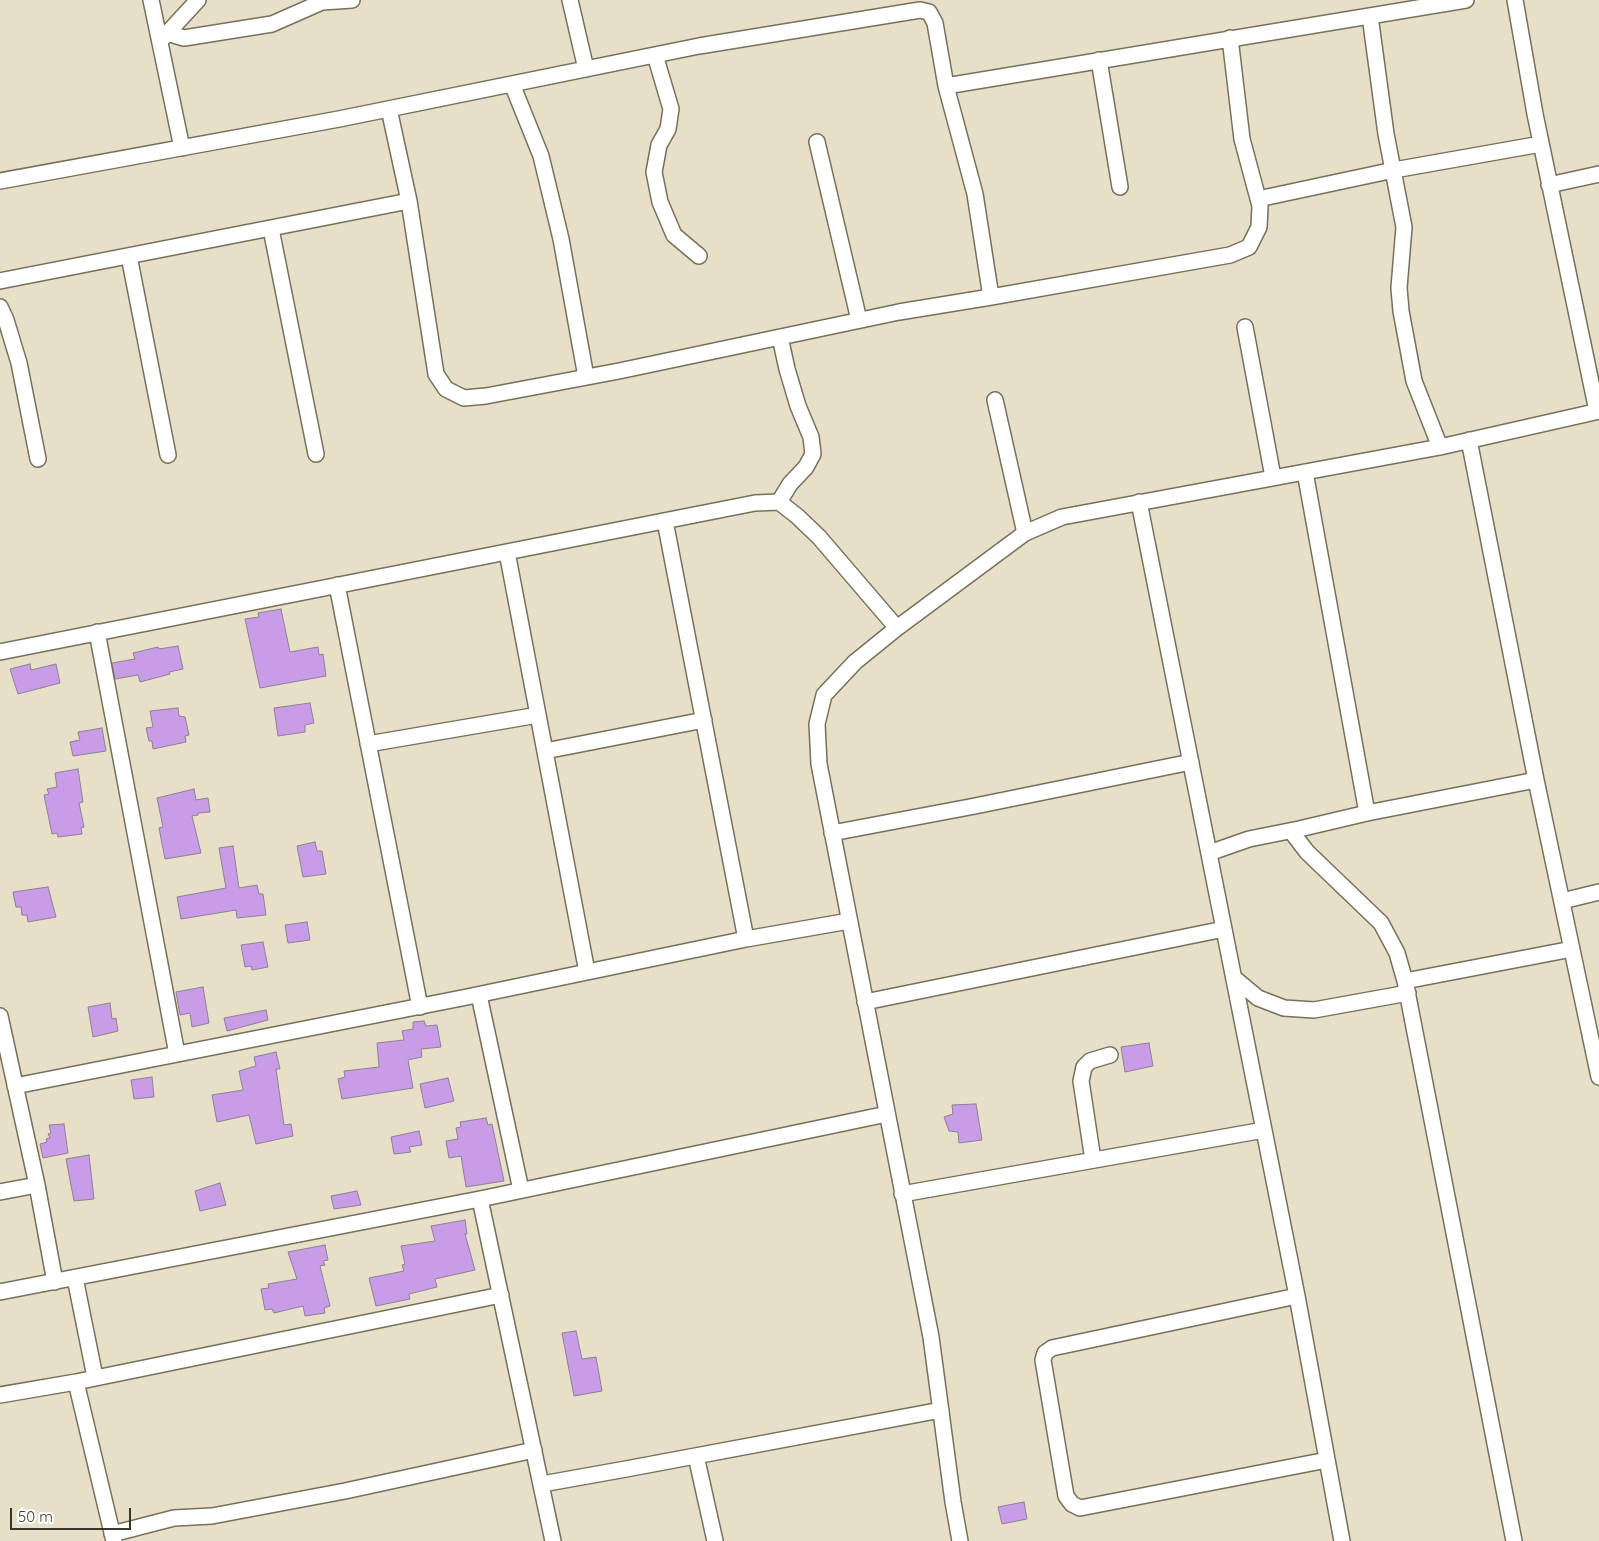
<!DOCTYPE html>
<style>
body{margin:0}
#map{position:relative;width:1599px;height:1541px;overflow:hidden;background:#e7dfc8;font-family:Quicksand,sans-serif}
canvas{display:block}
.scale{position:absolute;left:10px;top:1508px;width:121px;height:22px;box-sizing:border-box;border:2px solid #39362d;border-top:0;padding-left:6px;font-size:15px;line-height:18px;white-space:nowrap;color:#39362d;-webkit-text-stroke:4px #fff;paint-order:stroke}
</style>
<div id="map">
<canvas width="1599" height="1541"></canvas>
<div class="scale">50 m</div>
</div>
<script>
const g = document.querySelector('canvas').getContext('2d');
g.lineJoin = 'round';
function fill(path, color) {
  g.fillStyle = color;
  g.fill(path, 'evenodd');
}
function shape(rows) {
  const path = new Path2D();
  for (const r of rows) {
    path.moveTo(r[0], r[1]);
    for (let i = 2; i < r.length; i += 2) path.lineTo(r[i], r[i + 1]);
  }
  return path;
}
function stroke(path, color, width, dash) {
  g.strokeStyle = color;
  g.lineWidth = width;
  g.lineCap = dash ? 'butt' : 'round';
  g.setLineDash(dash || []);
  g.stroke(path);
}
const building = shape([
 [281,609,290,652,318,647,319,655,323,654,326,676,260,688,245,619,259,617,258,613,281,609],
 [178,646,183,669,169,672,170,674,140,682,138,675,115,679,112,663,135,659,133,653,158,647,159,649,178,646],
 [30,664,31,670,56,664,60,683,18,694,10,669,30,664],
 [310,703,314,723,305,725,305,732,278,736,274,708,310,703],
 [178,708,179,716,185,717,189,735,185,736,186,742,153,749,152,741,149,741,146,728,153,727,150,711,178,708],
 [102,728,106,751,73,756,70,742,80,740,78,732,102,728],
 [78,769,83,802,79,803,84,827,81,828,82,834,58,837,57,833,52,834,44,795,49,794,47,789,57,787,55,773,78,769],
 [194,789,196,800,208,798,210,812,198,813,198,815,192,816,201,853,165,859,159,828,163,827,157,798,194,789],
 [315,842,317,851,322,851,326,874,303,877,297,846,315,842],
 [233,846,239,888,257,885,259,894,263,894,266,915,237,918,236,910,181,919,177,897,226,888,219,848,233,846],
 [48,887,56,917,28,922,27,915,22,915,21,907,16,907,13,892,48,887],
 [307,922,310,940,288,943,285,925,307,922],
 [263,942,268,967,252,970,251,966,245,967,241,945,263,942],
 [203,987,209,1023,192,1027,190,1013,180,1015,176,992,203,987],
 [110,1003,112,1019,116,1018,118,1031,93,1037,88,1007,110,1003],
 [266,1010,268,1020,227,1031,224,1018,266,1010],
 [424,1021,426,1026,437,1025,441,1047,421,1049,422,1057,408,1060,413,1088,342,1099,338,1079,345,1077,344,1071,379,1067,377,1043,404,1040,402,1031,413,1029,413,1022,424,1021],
 [1149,1043,1153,1066,1125,1072,1121,1047,1149,1043],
 [276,1052,280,1069,276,1069,284,1125,291,1124,293,1136,256,1144,249,1115,217,1122,212,1095,243,1090,239,1071,256,1066,254,1057,276,1052],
 [152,1077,154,1097,134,1099,131,1080,152,1077],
 [448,1078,454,1101,425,1108,420,1084,448,1078],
 [976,1104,982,1140,959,1143,958,1132,949,1131,944,1117,953,1114,952,1105,976,1104],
 [486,1118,488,1125,492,1124,504,1181,466,1187,461,1156,449,1158,446,1141,458,1139,456,1128,461,1127,460,1122,486,1118],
 [64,1124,68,1153,43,1158,40,1144,47,1142,46,1139,50,1138,48,1134,51,1133,49,1125,64,1124],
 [419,1131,422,1145,409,1147,411,1152,394,1154,391,1137,419,1131],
 [89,1155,94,1199,74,1201,66,1159,89,1155],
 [220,1183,226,1205,200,1211,195,1191,220,1183],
 [357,1191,361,1205,334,1209,331,1196,357,1191],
 [465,1220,467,1234,465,1234,475,1270,435,1279,437,1287,409,1294,410,1299,376,1306,369,1278,404,1271,402,1265,405,1264,401,1246,435,1241,431,1226,465,1220],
 [325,1245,328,1260,323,1261,325,1265,320,1266,330,1306,324,1308,325,1313,305,1316,303,1306,274,1313,272,1309,265,1310,261,1289,269,1288,268,1284,297,1279,288,1252,325,1245],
 [576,1331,582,1359,596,1357,602,1391,574,1396,562,1333,576,1331],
 [1024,1502,1027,1519,1002,1524,998,1507,1024,1502]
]);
const minor = shape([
 [151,0,182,148],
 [570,0,586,69],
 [1515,0,1535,114,1597,411],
 [1370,16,1386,134,1404,227,1399,288,1401,311,1414,381,1440,447],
 [167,33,184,38,272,24,322,2,352,0],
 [162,39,198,0],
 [655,55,671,109,668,129,659,145,654,172,660,202,674,235,699,256],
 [1099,60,1120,187],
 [512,84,541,156,561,239,586,377],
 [946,86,1466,0],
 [389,109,409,201,436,374,446,389,464,398,486,396,619,371,899,312,991,297,1230,255,1249,247,1259,227,1260,206,1242,139,1230,38],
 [817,142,859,320],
 [0,181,339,119,699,46,920,10,929,12,935,23,946,86,975,194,991,297],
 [1549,185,1599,174],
 [1258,199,1394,170,1541,144],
 [271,229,316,454],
 [129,256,168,455],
 [0,281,409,201],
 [0,307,6,320,19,363,38,459],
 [1245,327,1273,477],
 [995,400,1025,533],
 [1469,440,1536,780,1599,1077],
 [1305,472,1367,813],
 [779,502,790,484,806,467,813,454,811,437,798,406,787,369,780,337],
 [1139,502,1297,1296,1342,1541],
 [665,521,746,939],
 [507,552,587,972],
 [337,585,420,1007],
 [97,632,177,1054],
 [0,652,755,503,779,502,797,516,819,537,897,628],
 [368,744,538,715],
 [545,751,704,720],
 [1291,831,1307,852,1381,923,1397,953,1405,981,1514,1541],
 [832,833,975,806,1191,762],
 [1209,853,1249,839,1299,829,1367,813,1536,780],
 [1562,901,1599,892],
 [1234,978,1258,998,1284,1008,1314,1010,1408,993],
 [1405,981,1572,949],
 [479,995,521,1190],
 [865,1002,1224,929],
 [0,1016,37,1185,55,1282],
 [15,1086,462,998,746,939,849,921],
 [1093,1160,1081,1081,1084,1067,1090,1061,1110,1055],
 [0,1192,37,1185],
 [902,1194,1264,1130],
 [480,1199,553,1541],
 [75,1278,95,1377],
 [0,1292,480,1199,887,1114],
 [1297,1296,1052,1348,1045,1353,1043,1360,1066,1496,1072,1504,1080,1508,1327,1460],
 [76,1382,114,1541],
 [0,1395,76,1382,501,1295],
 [696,1456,715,1541],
 [542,1484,626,1469,941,1410],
 [112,1534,174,1518,212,1516,345,1491,534,1450],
 [960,1541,953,1502,931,1337,819,764,817,724,824,695,855,662,897,628,1025,533,1062,517,1440,447,1599,411]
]);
fill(building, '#c99ce7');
stroke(building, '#8c8194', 1);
stroke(minor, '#77705b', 18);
stroke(minor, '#fff', 15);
</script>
